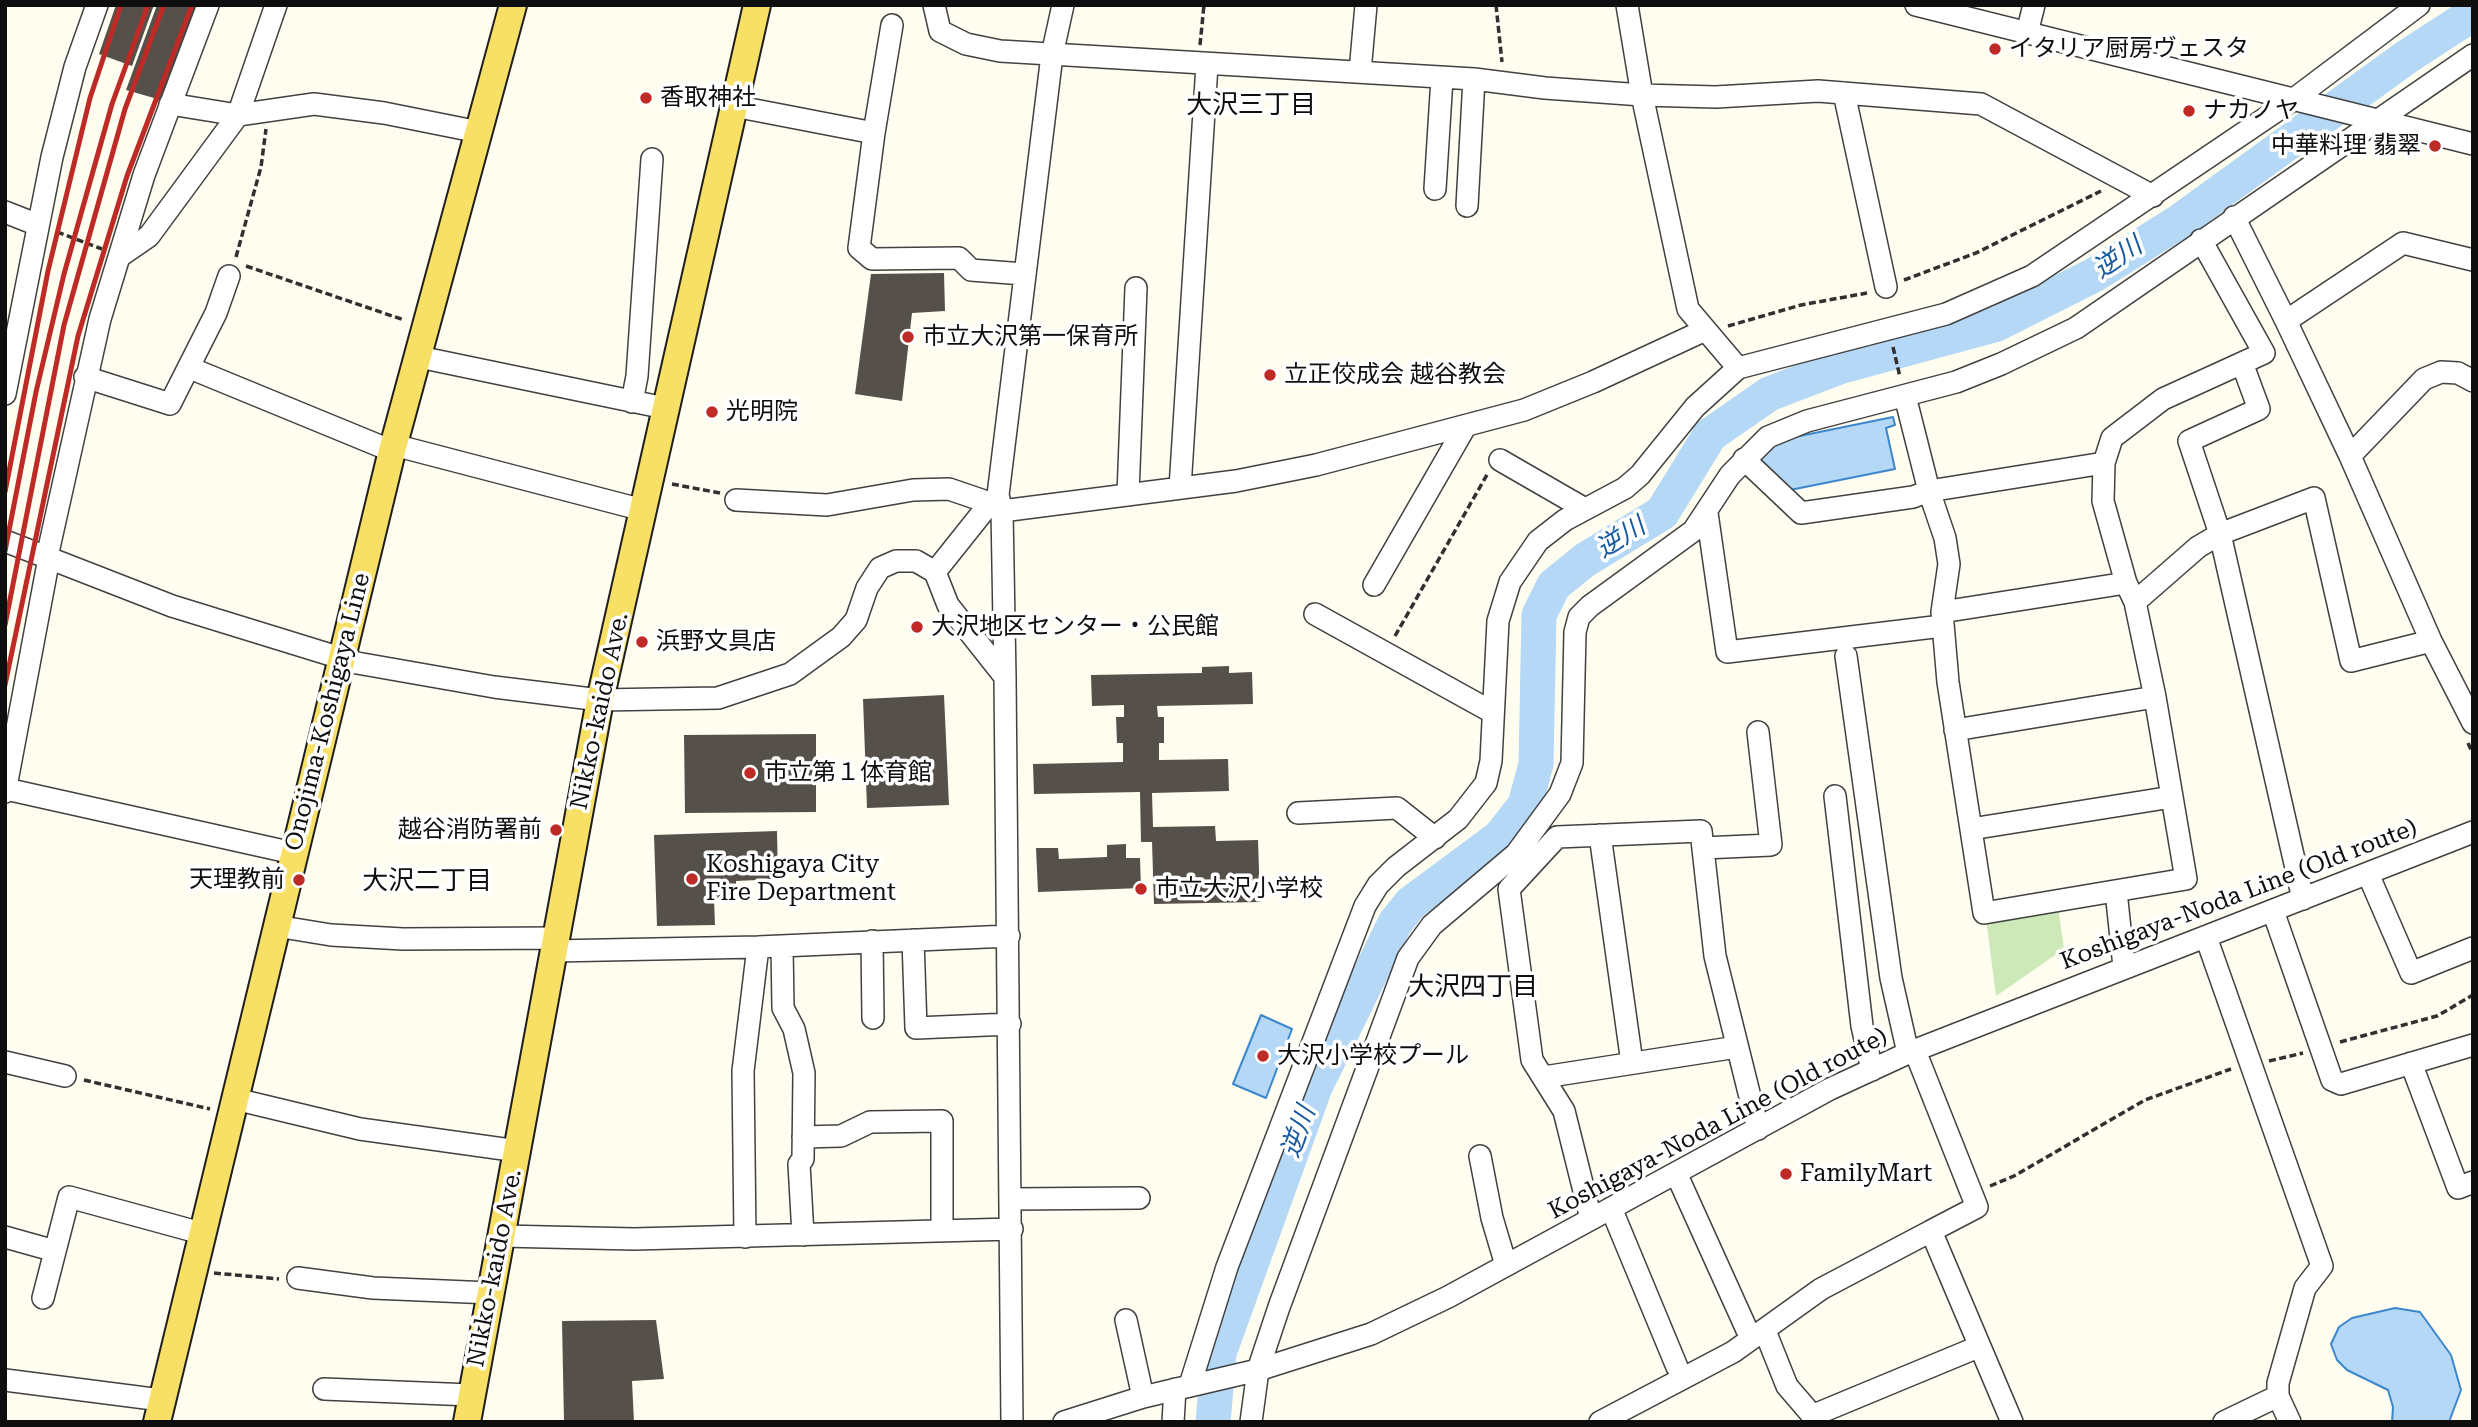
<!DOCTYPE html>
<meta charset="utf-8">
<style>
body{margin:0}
#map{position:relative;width:2478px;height:1427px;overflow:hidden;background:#fffdef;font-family:"Roboto Serif",serif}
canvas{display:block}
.frame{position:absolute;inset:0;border:7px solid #0e0e0e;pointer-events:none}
</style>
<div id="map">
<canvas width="2478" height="1427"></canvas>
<div class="frame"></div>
</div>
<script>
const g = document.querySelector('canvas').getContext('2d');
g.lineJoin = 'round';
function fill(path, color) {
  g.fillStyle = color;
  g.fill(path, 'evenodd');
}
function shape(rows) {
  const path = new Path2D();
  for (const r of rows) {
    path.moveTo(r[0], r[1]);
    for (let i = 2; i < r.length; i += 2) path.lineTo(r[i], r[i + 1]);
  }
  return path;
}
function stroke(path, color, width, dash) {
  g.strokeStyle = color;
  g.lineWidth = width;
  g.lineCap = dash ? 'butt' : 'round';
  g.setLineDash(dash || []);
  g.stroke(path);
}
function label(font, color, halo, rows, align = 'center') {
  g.font = font + ' "Roboto Serif","Noto Sans JP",serif';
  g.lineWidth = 7;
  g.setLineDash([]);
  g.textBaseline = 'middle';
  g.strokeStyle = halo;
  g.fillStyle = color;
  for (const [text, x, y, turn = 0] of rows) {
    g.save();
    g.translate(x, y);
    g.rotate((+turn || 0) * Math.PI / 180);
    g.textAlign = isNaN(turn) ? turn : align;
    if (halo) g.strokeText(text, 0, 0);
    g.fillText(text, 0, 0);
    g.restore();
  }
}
const green = shape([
 [2058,907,2064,949,1996,996,1986,919]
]);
const water = shape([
 [1893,417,1895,425,1886,428,1895,469,1790,490,1761,465,1759,458,1780,440,1893,417],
 [1261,1015,1292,1029,1266,1098,1233,1084,1261,1015],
 [2395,1308,2420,1312,2451,1355,2461,1390,2449,1422,2392,1422,2393,1407,2388,1390,2347,1370,2337,1360,2331,1344,2339,1327,2352,1318,2395,1308]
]);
const river = shape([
 [1213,1422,1219,1353,1315,1087,1395,923,1411,903,1500,837,1525,805,1536,764,1539,615,1554,585,1585,560,1662,513,1710,435,1769,394,1842,366,1997,324,2094,275,2180,221,2408,56,2473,14]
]);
const building = shape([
 [116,5,154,5,132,66,99,54],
 [157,5,199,5,161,100,126,90],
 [944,273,945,311,912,313,902,401,855,394,871,274],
 [1229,666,1229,673,1252,672,1253,704,1157,706,1158,717,1164,717,1164,743,1159,743,1159,760,1228,759,1229,791,1152,793,1153,827,1215,826,1216,841,1258,840,1260,902,1154,904,1152,842,1141,842,1140,792,1034,794,1033,764,1123,762,1123,743,1117,743,1116,717,1124,717,1124,705,1092,706,1091,675,1202,673,1202,667],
 [944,695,949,805,867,808,863,699],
 [816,734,816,812,685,813,684,735],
 [777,831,778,879,736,881,736,899,714,899,715,925,657,926,654,835],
 [1126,844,1126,858,1140,858,1141,888,1038,892,1036,848,1058,848,1059,859,1107,857,1107,845],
 [656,1320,664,1379,632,1381,634,1422,564,1422,562,1321]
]);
const path = shape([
 [1496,5,1502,62],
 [1200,45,1204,5],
 [57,232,102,249],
 [236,257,261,167,266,129],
 [246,266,404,320],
 [1904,280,1976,253,2101,191],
 [1728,326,1801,305,1867,293],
 [1893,347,1900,377],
 [672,484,720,493],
 [1395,636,1488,473],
 [2468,743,2473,754],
 [2340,1042,2437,1016,2473,995],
 [2269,1061,2303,1053],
 [84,1080,210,1109],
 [1990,1186,2014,1176,2145,1100,2231,1069],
 [214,1273,279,1279]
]);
const minor = shape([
 [934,5,940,31,966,44,1000,51,1474,79,1545,88,1642,95,1716,97,1818,91,1981,104,2153,196],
 [1627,5,1642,95,1688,309,1738,368],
 [1916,5,2473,144],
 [892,25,874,133,859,248,872,259,959,258,971,270,1024,274],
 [2027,33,2034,5],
 [1360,72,1366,5],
 [1844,93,1886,287],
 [170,104,238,115,314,104,384,113,479,132],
 [734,106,874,133],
 [1435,189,1442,78],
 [1467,206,1474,79],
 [5,212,38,225],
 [2234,217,2286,321,2350,456,2431,641,2473,723],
 [120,256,149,236,238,115,276,5],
 [2286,321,2403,243,2473,260],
 [419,357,665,408],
 [2242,363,2259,409,2189,441,2220,534,2303,899],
 [190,368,392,451],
 [85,377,170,404,216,313,229,276],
 [5,394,52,157,75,67,97,5],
 [1905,396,1929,491,1945,538,1949,564,1942,612,1948,682,1984,913,2186,879,2155,697,2135,602,2126,583,2103,501,2104,463,2112,438,2163,399,2264,353,2201,240],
 [632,402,637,376,652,159],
 [394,445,643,510],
 [2350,456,2424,379,2441,372,2458,373,2473,381],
 [1744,459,1801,513,1913,497,1929,491,2104,463],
 [1500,460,1585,509],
 [1180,488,1207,65],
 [1128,494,1136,288],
 [736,500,827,505,913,490,949,489,990,503,1002,511,1236,481,1316,465,1524,410,1593,382,1703,331],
 [1707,513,1727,652,1942,626],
 [5,541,172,606,357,663,494,687,600,700,718,698,790,674,841,637,856,620,867,588,880,568,896,561,916,561,935,572,990,503],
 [47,557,100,319,144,175,208,5],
 [935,572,948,605,1005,677],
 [1374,585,1465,427],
 [2135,602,2198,547,2220,534,2314,498,2351,661,2431,641],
 [1942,612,2126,583],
 [1315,614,1492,712],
 [1846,656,1891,978,1908,1053],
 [1955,730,2155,697],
 [6,789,293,853],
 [5,792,49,558],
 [1835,796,1862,1026,1872,1070],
 [1298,813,1397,808,1435,838],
 [1971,829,2172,797],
 [1600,835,1632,1063],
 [1703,848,1771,845,1758,732],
 [2368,874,2411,973,2473,948],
 [2116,891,2124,967],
 [2273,911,2332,1080,2341,1084,2473,1045],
 [276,926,331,935,403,939,555,938],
 [2206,937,2322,1266,2305,1288,2278,1383,2278,1396,2290,1422],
 [913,940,916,1028,1010,1024],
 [872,941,873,1018],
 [782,946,783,1008,794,1029,804,1073,803,1159,799,1164,803,1235],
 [553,951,758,947,1009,936],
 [1915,1051,1977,1207,1931,1231,2012,1422],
 [5,1062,65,1076],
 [2411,1063,2458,1188,2473,1182],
 [1544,1077,1737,1047],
 [235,1099,360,1129,518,1151],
 [803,1137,841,1136,870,1122,942,1121,942,1231],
 [1480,1156,1492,1218,1506,1265],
 [1676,1173,1747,1330],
 [1012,1199,1139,1198],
 [1611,1208,1677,1367],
 [1591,1219,1564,1111,1532,1060,1509,889,1557,837,1701,831,1715,956,1758,1129],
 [502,1236,634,1239,1012,1229],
 [5,1237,55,1251],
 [745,1237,743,1071,758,947],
 [298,1278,373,1288,491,1293],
 [43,1298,69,1197,201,1233],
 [1126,1320,1143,1397],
 [1765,1331,1787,1386,1818,1422],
 [5,1380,161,1400],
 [1190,1385,1227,1267,1365,906,1378,885,1396,867,1458,819,1486,783,1491,761,1498,621,1510,582,1538,541,1565,520,1625,488,1640,475,1695,407,1738,368,1946,314,2032,276,2294,99,2419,5],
 [324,1389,471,1395],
 [1814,1415,1978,1347],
 [1012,1422,1005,677,1002,511,998,495,1052,55,1063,5],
 [1064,1422,1143,1397,1258,1370,1371,1334,1448,1297,1830,1089,1908,1053,2473,832],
 [1173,1422,1175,1389],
 [1251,1422,1258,1370,1279,1307,1408,958,1432,925,1516,854,1560,794,1572,763,1575,632,1579,617,1590,606,1693,531,1730,475,1768,437,1807,421,1956,382,2001,364,2076,328,2473,55],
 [1600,1422,1733,1352,1821,1289,1931,1231],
 [2224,1422,2278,1396]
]);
const major = shape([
 [157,1422,392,451,513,5],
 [467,1422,600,700,757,5]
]);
const rail = shape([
 [5,492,48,271,90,98,121,5],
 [5,551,36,392,64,274,112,104,148,5],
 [5,625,64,325,125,109,164,5],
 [5,685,78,336,127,176,192,5]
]);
const markers = [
 [1995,49,7,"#be2a26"],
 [646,98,7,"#be2a26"],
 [2189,111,7,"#be2a26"],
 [2435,146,7,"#be2a26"],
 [908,337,7,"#be2a26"],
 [1270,375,7,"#be2a26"],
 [712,412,7,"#be2a26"],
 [917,627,7,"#be2a26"],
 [642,642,7,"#be2a26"],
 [750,773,7,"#be2a26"],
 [556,830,7,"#be2a26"],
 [692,879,7,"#be2a26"],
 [299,880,7,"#be2a26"],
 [1141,889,7,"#be2a26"],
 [1263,1056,7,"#be2a26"],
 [1786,1174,7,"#be2a26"]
];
const poiNames = [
 ["イタリア厨房ヴェスタ",2009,49],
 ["香取神社",660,98],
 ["ナカノヤ",2203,111],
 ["中華料理 翡翠",2421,146,"right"],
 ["市立大沢第一保育所",922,337],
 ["立正佼成会 越谷教会",1284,375],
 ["光明院",726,412],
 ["大沢地区センター・公民館",931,627],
 ["浜野文具店",656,642],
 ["市立第１体育館",764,773],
 ["越谷消防署前",542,830,"right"],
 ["Koshigaya City",706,865],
 ["Fire Department",706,893],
 ["天理教前",285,880,"right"],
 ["市立大沢小学校",1155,889],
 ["大沢小学校プール",1277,1056],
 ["FamilyMart",1800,1174]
];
const streetNames = [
 ["Nikko-kaido Ave.",600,711,-78],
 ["Onojima-Koshigaya Line",328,712,-76],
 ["Koshigaya-Noda Line (Old route)",2239,895,-21],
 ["Koshigaya-Noda Line (Old route)",1718,1124,-28],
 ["Nikko-kaido Ave.",495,1268,-79]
];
const neighbourhoodNames = [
 ["大沢三丁目",1251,105],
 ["大沢二丁目",427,881],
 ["大沢四丁目",1473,987]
];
const waterNames = [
 ["逆川",2118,258,-34],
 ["逆川",1621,538,-32],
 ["逆川",1299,1132,-70]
];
fill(green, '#cee9b8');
fill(water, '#b4d8f6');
stroke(water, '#3b87cd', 2);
stroke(river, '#b4d8f6', 35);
fill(building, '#56504a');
stroke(minor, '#414141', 24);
stroke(major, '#1f1f1f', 30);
stroke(path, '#303030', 3.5, [7, 3.5]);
stroke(minor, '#fff', 21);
stroke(major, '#f8e066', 26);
stroke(rail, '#be2a26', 5);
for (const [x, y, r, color] of markers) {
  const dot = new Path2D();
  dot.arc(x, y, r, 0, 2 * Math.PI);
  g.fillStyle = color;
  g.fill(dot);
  stroke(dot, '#fff', 2.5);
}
label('24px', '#0e0e0e', '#fff', poiNames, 'left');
label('24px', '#0e0e0e', '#fff', streetNames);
label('26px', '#0e0e0e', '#fff', neighbourhoodNames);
label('italic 26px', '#1759a0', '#fff', waterNames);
</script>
